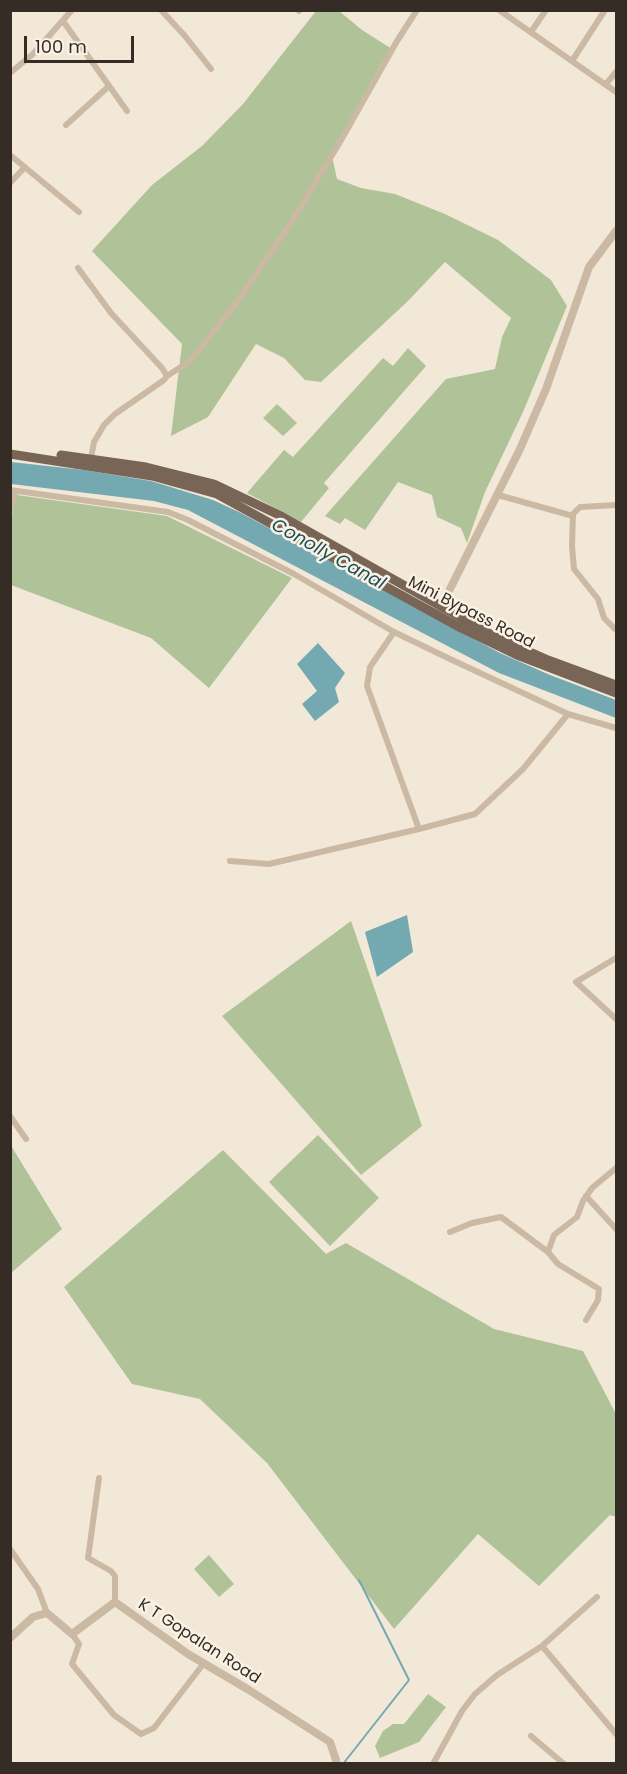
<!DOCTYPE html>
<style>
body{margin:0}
#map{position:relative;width:627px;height:1774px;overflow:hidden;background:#f2e8d8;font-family:Poppins,sans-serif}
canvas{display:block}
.frame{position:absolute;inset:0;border:12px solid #352c26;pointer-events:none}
.scale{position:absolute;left:24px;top:36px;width:110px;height:27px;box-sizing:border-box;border:3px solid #352c26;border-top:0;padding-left:8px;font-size:18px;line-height:21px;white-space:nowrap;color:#352c26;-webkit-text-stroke:4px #faf2e4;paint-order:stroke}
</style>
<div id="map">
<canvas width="627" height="1774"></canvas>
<div class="frame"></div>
<div class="scale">100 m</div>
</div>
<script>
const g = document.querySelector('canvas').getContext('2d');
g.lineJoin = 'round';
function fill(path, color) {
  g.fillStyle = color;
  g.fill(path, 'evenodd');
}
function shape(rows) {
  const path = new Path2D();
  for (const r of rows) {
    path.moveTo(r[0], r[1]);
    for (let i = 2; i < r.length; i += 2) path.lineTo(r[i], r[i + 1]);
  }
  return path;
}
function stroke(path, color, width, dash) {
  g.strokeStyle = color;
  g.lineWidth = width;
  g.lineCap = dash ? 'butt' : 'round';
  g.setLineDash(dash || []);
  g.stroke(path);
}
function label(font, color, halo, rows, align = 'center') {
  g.font = font + ' Poppins,sans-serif';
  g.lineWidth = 5;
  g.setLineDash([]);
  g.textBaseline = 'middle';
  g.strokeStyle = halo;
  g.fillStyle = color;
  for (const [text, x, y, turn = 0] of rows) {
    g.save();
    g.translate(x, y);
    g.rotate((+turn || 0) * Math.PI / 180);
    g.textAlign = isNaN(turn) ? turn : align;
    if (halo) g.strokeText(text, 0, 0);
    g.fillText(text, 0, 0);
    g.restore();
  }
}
const green = shape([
 [316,11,339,11,362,30,392,49,332,156,337,179,361,188,395,194,445,214,498,240,551,280,567,306,523,412,485,492,467,543,461,528,437,517,432,495,398,482,365,530,345,518,340,524,325,516,446,379,495,369,502,337,511,318,445,262,408,301,321,382,305,380,284,358,256,344,208,417,171,436,182,344,92,251,152,185,202,146,243,104],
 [408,348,426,366,324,483,329,488,301,522,247,493,284,450,293,457,383,358,393,366],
 [277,404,297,423,283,436,263,418],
 [17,495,167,516,292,578,209,688,151,638,11,585,11,518],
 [351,921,422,1126,361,1175,222,1016],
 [318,1135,379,1198,330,1246,269,1182],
 [10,1144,62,1229,11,1273,10,1273],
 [223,1150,326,1254,346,1243,494,1329,583,1351,616,1414,616,1517,610,1515,539,1586,478,1534,394,1629,267,1463,200,1399,132,1384,64,1287],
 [209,1555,234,1584,219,1597,194,1569],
 [428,1694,446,1707,419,1742,380,1758,375,1746,383,1731,393,1724,404,1724]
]);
const water = shape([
 [11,462,84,470,151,481,213,500,241,513,500,653,550,675,616,700,616,718,499,673,188,510,154,501,11,484],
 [318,643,345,673,335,688,339,702,315,721,302,704,317,691,297,664],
 [407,915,413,952,377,977,365,932]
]);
const stream = shape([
 [343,1764,409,1680,359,1580]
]);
const minor = shape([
 [161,10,185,36,211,69],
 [298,10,299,11],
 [499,10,616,92],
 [63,21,127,111],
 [531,32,546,10],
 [572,61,605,10],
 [10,73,33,54,72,10],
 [606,84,616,72],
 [66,125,109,86],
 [10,155,79,212],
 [10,183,25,167],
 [78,268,111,313,162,368,167,376,164,380,115,414,104,425,94,442,91,458],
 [167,376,190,361,234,306,293,220,340,142,397,41,417,10],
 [10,490,168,512,188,520,294,574,394,632,450,659,568,714,616,728],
 [498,495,573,516],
 [616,505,580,507,573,514,572,546,574,569,598,599,604,618,616,630],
 [10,510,16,491],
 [394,632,370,667,367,686,419,829,475,814,523,769,568,714],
 [230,861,269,864,419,829],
 [616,958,576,982,616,1019],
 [10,1116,26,1139],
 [586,1196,616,1229],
 [450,1232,472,1223,501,1217,548,1252],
 [586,1320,598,1300,599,1289,558,1264,548,1252,554,1235,577,1217,583,1201,592,1188,616,1168],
 [99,1478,88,1558,111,1571,115,1576,115,1602],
 [10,1549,38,1589,47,1613],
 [72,1634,79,1644,72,1664,114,1715,141,1734,154,1728,204,1663],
 [542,1646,616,1734],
 [531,1736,564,1764],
 [433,1764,462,1711,475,1694,497,1675,542,1646,597,1597]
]);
const tertiary = shape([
 [439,611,520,449,546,389,589,267,616,231],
 [10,1638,33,1617,47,1613,72,1634,115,1602,188,1654,249,1690,330,1742,336,1760]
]);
const primary = shape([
 [10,454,152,476,217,494,461,628,517,655,616,693],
 [61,455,146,467,214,484,279,515,492,635,548,660,616,685]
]);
const streetNames = [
 ["Mini Bypass Road",471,613,27],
 ["K T Gopalan Road",199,1642,33]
];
const waterNames = [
 ["Conolly Canal",328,555,29]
];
fill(green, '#b0c297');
fill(water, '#75a9b1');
stroke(stream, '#75a9b1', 2);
stroke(minor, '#cbb9a3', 6);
stroke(tertiary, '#cbb9a3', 8);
stroke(primary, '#786556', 9);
label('16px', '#352c26', '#faf2e4', streetNames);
label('italic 18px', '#194f59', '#faf2e4', waterNames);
</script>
